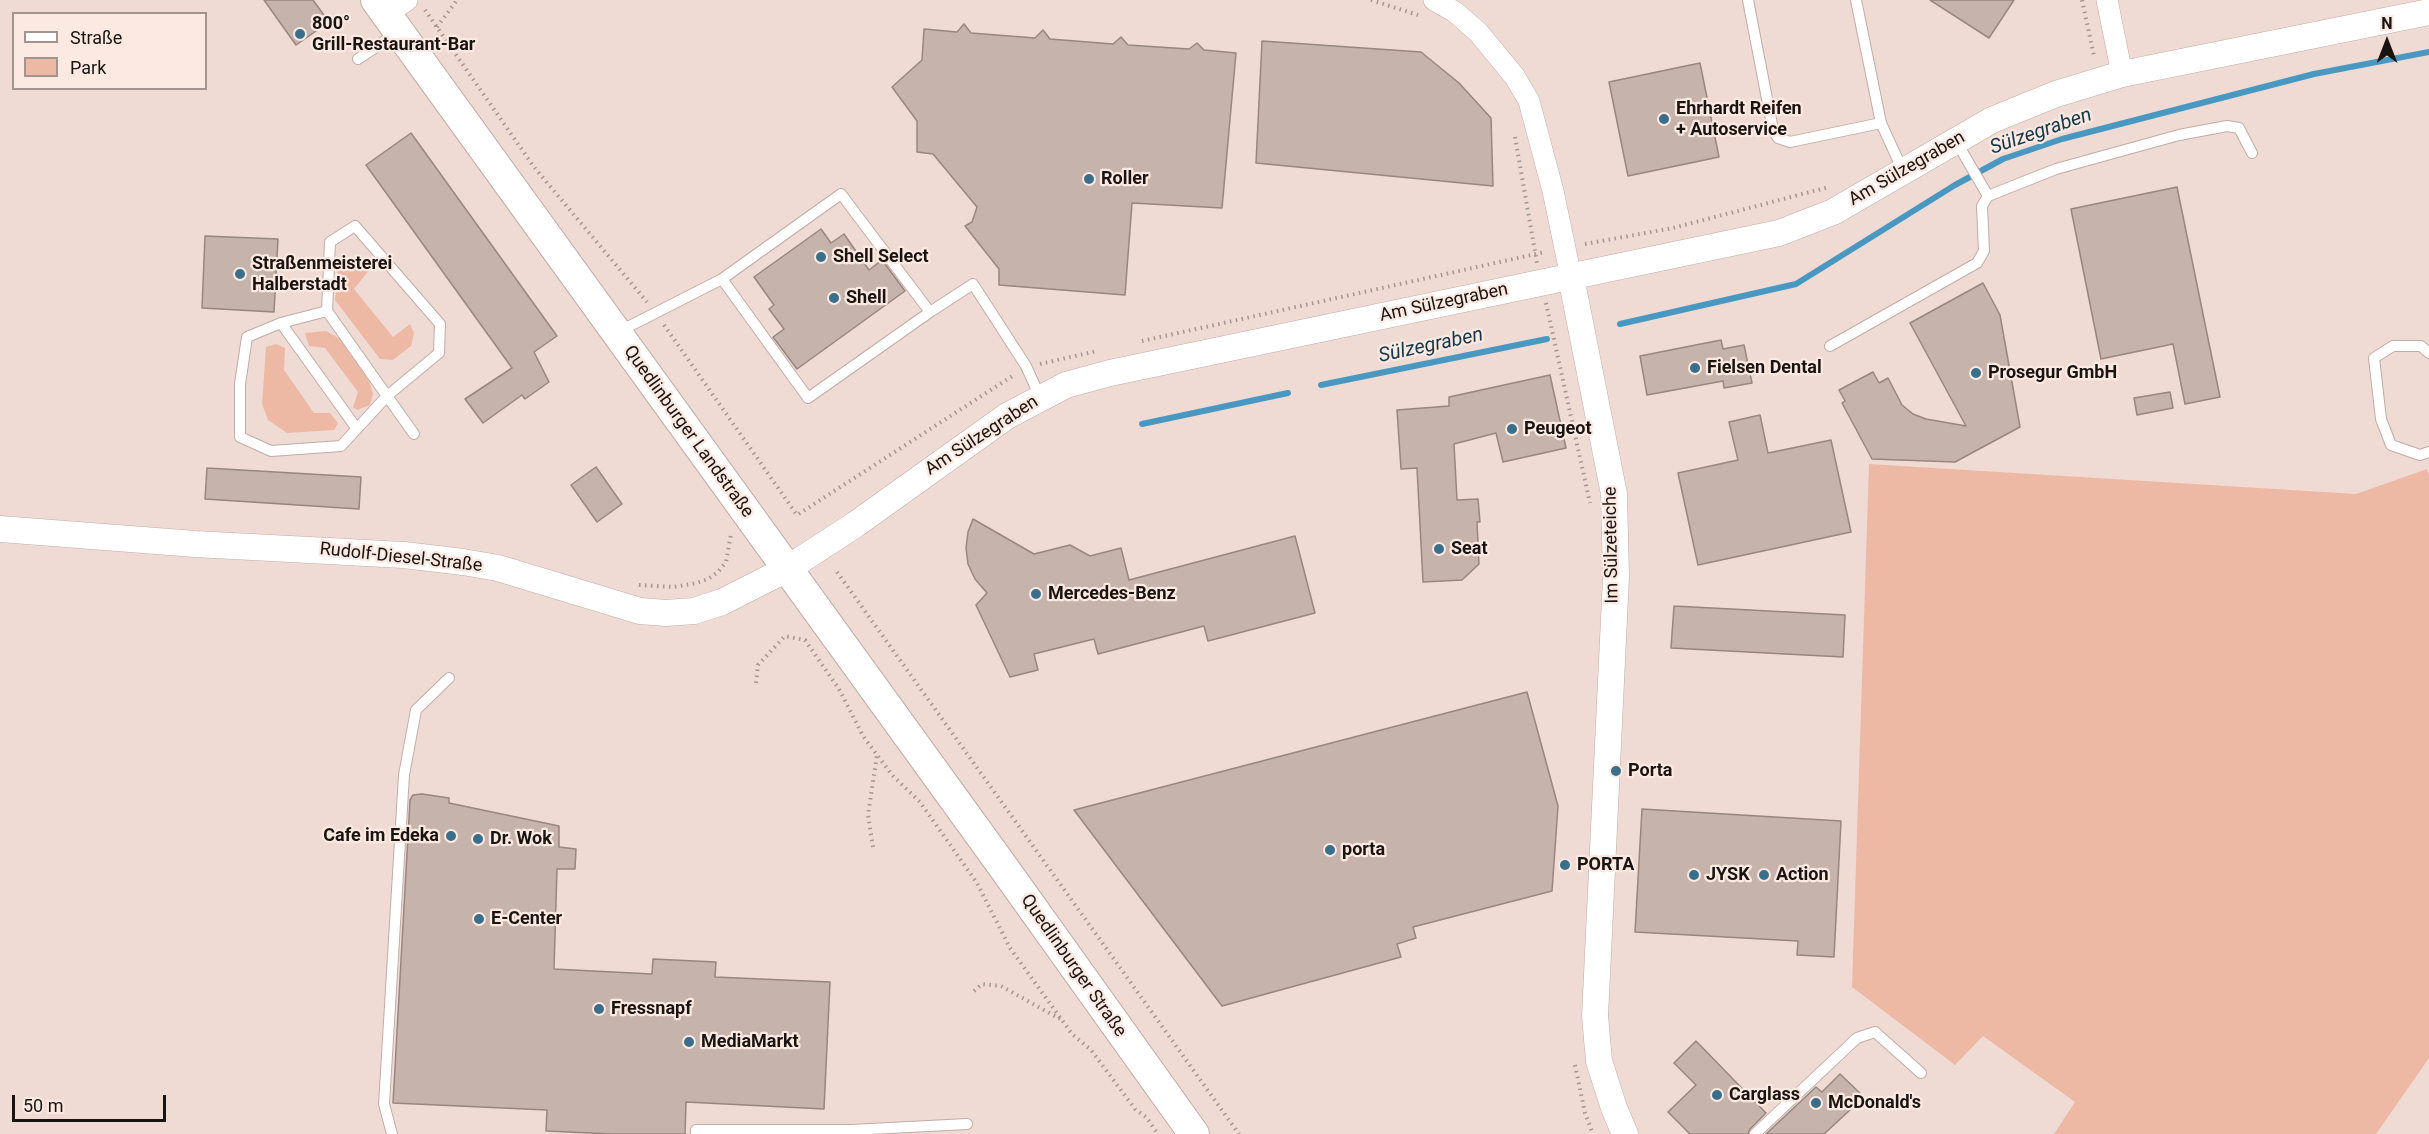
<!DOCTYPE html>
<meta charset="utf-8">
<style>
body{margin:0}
#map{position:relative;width:2429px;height:1134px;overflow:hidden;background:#efdbd4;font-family:Roboto,sans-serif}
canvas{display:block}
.legend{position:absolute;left:12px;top:12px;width:195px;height:78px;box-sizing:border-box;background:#fce9e1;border:2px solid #a2948e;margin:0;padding:8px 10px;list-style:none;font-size:18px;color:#1a1411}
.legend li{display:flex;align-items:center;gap:12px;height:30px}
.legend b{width:30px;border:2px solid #a2948e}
.north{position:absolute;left:2357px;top:12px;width:60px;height:60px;-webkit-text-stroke:4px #fce9e1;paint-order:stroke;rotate:0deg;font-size:16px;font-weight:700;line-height:24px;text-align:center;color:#1a1411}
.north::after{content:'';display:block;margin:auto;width:21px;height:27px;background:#1a1411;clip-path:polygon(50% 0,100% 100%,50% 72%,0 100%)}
.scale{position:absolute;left:12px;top:1095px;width:154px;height:27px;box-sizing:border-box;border:3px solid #1a1411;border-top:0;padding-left:8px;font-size:18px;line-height:21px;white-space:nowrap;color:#1a1411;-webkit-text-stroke:4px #fce9e1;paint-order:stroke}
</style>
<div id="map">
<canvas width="2429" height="1134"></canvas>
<ul class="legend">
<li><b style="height:8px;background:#fff"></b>Straße</li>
<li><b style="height:16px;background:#edb8a4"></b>Park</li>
</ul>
<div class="north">N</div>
<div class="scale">50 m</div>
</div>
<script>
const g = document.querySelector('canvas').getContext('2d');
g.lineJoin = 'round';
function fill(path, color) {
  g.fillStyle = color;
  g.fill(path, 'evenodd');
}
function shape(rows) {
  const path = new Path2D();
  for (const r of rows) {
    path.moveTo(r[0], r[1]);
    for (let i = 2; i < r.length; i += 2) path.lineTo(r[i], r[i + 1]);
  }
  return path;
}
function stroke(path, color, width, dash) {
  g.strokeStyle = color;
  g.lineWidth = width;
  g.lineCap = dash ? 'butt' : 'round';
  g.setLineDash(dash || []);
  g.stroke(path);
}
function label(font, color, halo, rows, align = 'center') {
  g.font = font + ' Roboto,sans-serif';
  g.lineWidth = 4.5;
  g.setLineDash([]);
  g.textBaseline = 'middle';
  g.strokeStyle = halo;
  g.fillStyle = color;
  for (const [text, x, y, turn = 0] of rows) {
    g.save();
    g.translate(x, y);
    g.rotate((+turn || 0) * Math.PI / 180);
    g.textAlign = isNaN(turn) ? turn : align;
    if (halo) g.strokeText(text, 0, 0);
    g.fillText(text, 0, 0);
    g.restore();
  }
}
const green = shape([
 [359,259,370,269,354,289,393,337,410,324,414,333,411,346,393,360,380,359,335,300,338,269,348,260],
 [326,331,340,339,369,381,373,394,370,405,357,410,353,407,358,392,325,348,309,346,305,333],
 [276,344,285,348,284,370,314,413,330,413,338,423,334,430,287,433,268,420,262,404,266,347],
 [1869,464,2356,494,2427,469,2429,476,2429,1058,2376,1134,2054,1134,2075,1102,1983,1036,1955,1065,1852,987]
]);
const stream = shape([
 [1620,324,1796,284,1955,185,2003,159,2062,139,2314,74,2429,52],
 [1321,385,1547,339],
 [1142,424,1288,393]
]);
const building = shape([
 [264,0,313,0,329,22,296,45,264,0],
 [1930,0,2014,0,1989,38,1930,0],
 [964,24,971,33,1035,38,1043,30,1050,39,1113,44,1121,37,1128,45,1189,49,1197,43,1204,50,1236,53,1222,208,1132,203,1125,295,999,285,999,269,965,226,972,222,977,207,933,154,917,152,917,121,892,87,922,60,924,29,957,32,964,24],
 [1262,41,1421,52,1459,83,1491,118,1493,186,1256,163,1262,41],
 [1700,63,1719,157,1628,176,1609,82,1700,63],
 [411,133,557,336,534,352,549,382,525,399,522,395,483,423,465,399,512,368,366,165,411,133],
 [2177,187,2220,397,2185,404,2173,344,2101,359,2071,209,2177,187],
 [821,229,831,243,844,234,869,270,882,260,905,291,797,369,773,337,784,329,769,309,774,305,754,277,821,229],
 [205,236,278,239,274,312,202,308,205,236],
 [1983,283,2000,315,2020,427,1955,462,1872,459,1842,403,1845,401,1839,390,1873,372,1879,383,1888,378,1902,405,1913,414,1926,419,1966,426,1910,323,1983,283],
 [1721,340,1723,349,1744,345,1752,383,1724,388,1723,381,1647,395,1640,356,1721,340],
 [1550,375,1566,448,1503,462,1496,433,1454,444,1457,500,1478,499,1480,522,1477,522,1479,564,1462,580,1423,582,1417,468,1401,469,1397,410,1449,406,1449,397,1550,375],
 [2170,392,2173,408,2137,415,2134,398,2170,392],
 [1760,415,1768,453,1831,440,1851,532,1698,565,1678,473,1738,460,1729,422,1760,415],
 [596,467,622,504,597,522,571,485,596,467],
 [207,468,361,477,359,509,205,499,207,468],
 [973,519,1034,554,1070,545,1090,556,1121,548,1129,580,1295,536,1315,613,1208,641,1204,626,1098,654,1094,639,1034,654,1038,670,1010,677,976,605,987,593,975,579,968,564,966,548,968,532,973,519],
 [1674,606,1845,615,1843,657,1671,648,1674,606],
 [1527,692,1558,806,1552,891,1413,927,1416,938,1397,944,1401,957,1222,1006,1074,810,1527,692],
 [422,794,449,798,449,803,559,826,559,847,576,849,575,869,557,869,554,969,652,974,653,959,716,962,715,977,830,982,824,1109,686,1102,685,1134,612,1134,546,1131,547,1110,393,1103,410,800,413,795,422,794],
 [1642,809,1841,821,1834,957,1797,955,1798,941,1635,932,1642,809],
 [1696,1041,1766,1113,1750,1129,1748,1134,1690,1134,1668,1112,1696,1085,1674,1063,1696,1041],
 [1840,1074,1864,1097,1824,1134,1766,1134,1816,1087,1822,1092,1840,1074]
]);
const path = shape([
 [1371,0,1418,15],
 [2082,0,2094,56],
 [425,10,534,167,647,302],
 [437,27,457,0],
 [1515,137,1537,263],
 [1585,244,1673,228,1829,187],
 [1546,303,1590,503],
 [664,325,797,515,1014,375],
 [1142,341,1545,252],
 [1040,364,1097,351],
 [837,572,1239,1134],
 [639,585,673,587,697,583,708,579,718,572,726,562,731,534],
 [756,683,758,665,785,636,805,640,839,689,863,736,892,775,920,802,977,883,1010,948,1072,1034,1091,1050,1135,1109,1146,1117,1158,1134],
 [873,847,868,815,877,755],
 [974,991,982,984,1001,986,1060,1019],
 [1575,1065,1585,1113,1593,1134]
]);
const service = shape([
 [1748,0,1773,130,1778,138,1790,142,1881,123],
 [1856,0,1881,123,1903,171],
 [358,59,398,32],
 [1956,141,1988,196,2056,169,2179,135,2227,126,2239,128,2252,153],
 [722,279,808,398,930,312],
 [327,311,281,323,247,337,240,384,240,437,271,451,341,446,387,396,439,353,440,324,355,226,330,242,327,311,387,396,414,434],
 [281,323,357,429],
 [618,332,722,279,841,194,930,312,973,284,1026,366,1040,397],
 [1830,346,1977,263,1984,251,1982,206,1988,196],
 [2429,353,2421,346,2393,346,2374,358,2381,419,2391,445,2420,455,2429,452],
 [392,1134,384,1104,404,775,416,710,449,678],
 [696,1134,696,1130,851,1130,967,1124],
 [1755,1134,1857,1038,1875,1032,1921,1073]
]);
const minor = shape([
 [1434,0,1455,12,1478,32,1515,77,1529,101,1553,191,1571,277],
 [2107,0,2122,74],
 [386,15,407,0]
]);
const tertiary = shape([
 [1571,277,1614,494,1616,577,1595,1016,1599,1061,1614,1108,1625,1134],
 [0,529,195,544,404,555,463,562,498,568,640,611,666,613,694,611,722,602,787,569,856,524,1007,416,1066,385,1110,373,1779,233,1833,212,1992,120,2056,94,2122,74,2429,12]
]);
const secondary = shape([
 [376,0,1001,864,1194,1134]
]);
const markers = [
 [300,34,6,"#396f8a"],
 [1664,119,6,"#396f8a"],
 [1089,179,6,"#396f8a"],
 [821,257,6,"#396f8a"],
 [240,274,6,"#396f8a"],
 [834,298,6,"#396f8a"],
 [1695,368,6,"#396f8a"],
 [1976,373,6,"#396f8a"],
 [1512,429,6,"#396f8a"],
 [1439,549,6,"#396f8a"],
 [1036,594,6,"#396f8a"],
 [1616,771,6,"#396f8a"],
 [451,836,6,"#396f8a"],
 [478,839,6,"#396f8a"],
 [1330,850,6,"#396f8a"],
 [1565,865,6,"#396f8a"],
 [1694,875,6,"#396f8a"],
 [1764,875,6,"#396f8a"],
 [479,919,6,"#396f8a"],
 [599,1009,6,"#396f8a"],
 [689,1042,6,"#396f8a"],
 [1717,1095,6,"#396f8a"],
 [1816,1103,6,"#396f8a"]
];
const poiNames = [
 ["800°",312,24],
 ["Grill-Restaurant-Bar",312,45],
 ["Ehrhardt Reifen",1676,109],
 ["+ Autoservice",1676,130],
 ["Roller",1101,179],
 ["Shell Select",833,257],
 ["Straßenmeisterei",252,264],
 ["Halberstadt",252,285],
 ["Shell",846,298],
 ["Fielsen Dental",1707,368],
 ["Prosegur GmbH",1988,373],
 ["Peugeot",1524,429],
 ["Seat",1451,549],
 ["Mercedes-Benz",1048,594],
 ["Porta",1628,771],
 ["Cafe im Edeka",439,836,"right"],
 ["Dr. Wok",490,839],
 ["porta",1342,850],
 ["PORTA",1577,865],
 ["JYSK",1706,875],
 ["Action",1776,875],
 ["E-Center",491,919],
 ["Fressnapf",611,1009],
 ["MediaMarkt",701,1042],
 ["Carglass",1729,1095],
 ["McDonald's",1828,1103]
];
const streetNames = [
 ["Am Sülzegraben",1907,169,-30],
 ["Am Sülzegraben",1444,303,-12],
 ["Quedlinburger Landstraße",688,432,54],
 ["Am Sülzegraben",982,436,-33],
 ["Im Sülzeteiche",1612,545,-91],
 ["Rudolf-Diesel-Straße",401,558,6],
 ["Quedlinburger Straße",1073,966,55]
];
const waterNames = [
 ["Sülzegraben",2041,132,-19],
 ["Sülzegraben",1431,346,-12]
];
fill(green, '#edb8a4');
stroke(stream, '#4898c1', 6);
fill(building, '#c6b3ac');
stroke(building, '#98867f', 1.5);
stroke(service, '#c0ada6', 12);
stroke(minor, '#c0ada6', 22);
stroke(tertiary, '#c0ada6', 27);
stroke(secondary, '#c0ada6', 32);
stroke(path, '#a59690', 4, [1.5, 4.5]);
stroke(service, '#fff', 10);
stroke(minor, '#fff', 21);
stroke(tertiary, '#fff', 26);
stroke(secondary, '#fff', 30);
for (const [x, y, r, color] of markers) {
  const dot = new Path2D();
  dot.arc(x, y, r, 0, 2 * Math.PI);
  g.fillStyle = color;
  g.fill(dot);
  stroke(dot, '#fce9e1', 2);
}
label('bold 18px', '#1a1411', '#fce9e1', poiNames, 'left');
label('18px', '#1a1411', '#fce9e1', streetNames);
label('italic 20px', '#14384a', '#fce9e1', waterNames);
</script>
